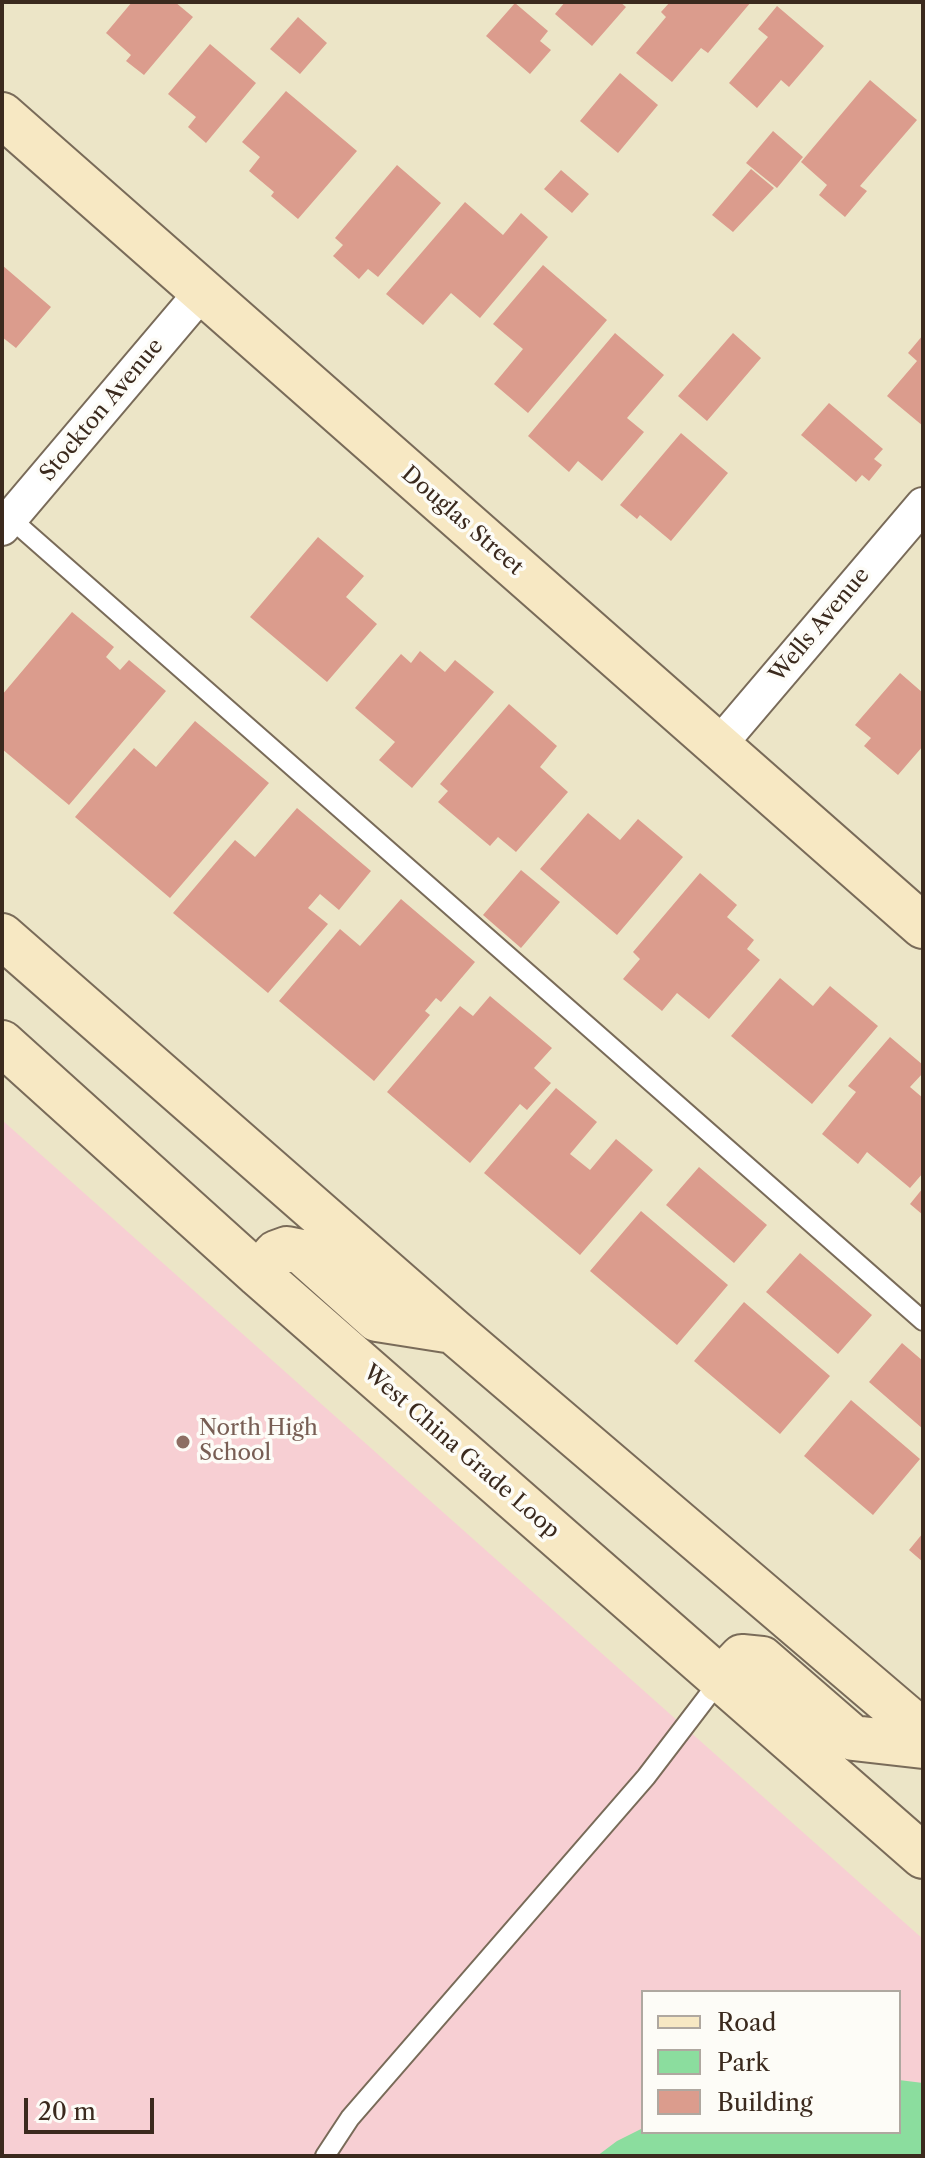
<!DOCTYPE html>
<style>
body{margin:0}
#map{position:relative;width:925px;height:2158px;overflow:hidden;background:#ece5c7;font-family:"Libre Caslon Text",serif}
canvas{display:block}
.frame{position:absolute;inset:0;border:4px solid #3b2a1e;pointer-events:none}
.legend{position:absolute;left:641px;top:1990px;width:260px;height:144px;box-sizing:border-box;background:#fdfcf7;border:2px solid #afa8a0;margin:0;padding:10px 14px;list-style:none;font-size:24px;color:#3b2a1e}
.legend li{display:flex;align-items:center;gap:16px;height:40px}
.legend b{width:40px;border:2px solid #afa8a0}
.scale{position:absolute;left:24px;top:2098px;width:130px;height:36px;box-sizing:border-box;border:4px solid #3b2a1e;border-top:0;padding-left:10px;font-size:24px;line-height:28px;white-space:nowrap;color:#3b2a1e;-webkit-text-stroke:6px #fdfcf7;paint-order:stroke}
</style>
<div id="map">
<canvas width="925" height="2158"></canvas>
<div class="frame"></div>
<ul class="legend">
<li><b style="height:10px;background:#f7e8c3"></b>Road</li>
<li><b style="height:22px;background:#8bdd9e"></b>Park</li>
<li><b style="height:22px;background:#db9c8d"></b>Building</li>
</ul>
<div class="scale">20 m</div>
</div>
<script>
const g = document.querySelector('canvas').getContext('2d');
g.lineJoin = 'round';
function fill(path, color) {
  g.fillStyle = color;
  g.fill(path, 'evenodd');
}
function shape(rows) {
  const path = new Path2D();
  for (const r of rows) {
    path.moveTo(r[0], r[1]);
    for (let i = 2; i < r.length; i += 2) path.lineTo(r[i], r[i + 1]);
  }
  return path;
}
function stroke(path, color, width, dash) {
  g.strokeStyle = color;
  g.lineWidth = width;
  g.lineCap = dash ? 'butt' : 'round';
  g.setLineDash(dash || []);
  g.stroke(path);
}
function label(font, color, halo, rows, align = 'center') {
  g.font = font + ' "Libre Caslon Text",serif';
  g.lineWidth = 7;
  g.setLineDash([]);
  g.textBaseline = 'middle';
  g.strokeStyle = halo;
  g.fillStyle = color;
  for (const [text, x, y, turn = 0] of rows) {
    g.save();
    g.translate(x, y);
    g.rotate((+turn || 0) * Math.PI / 180);
    g.textAlign = isNaN(turn) ? turn : align;
    if (halo) g.strokeText(text, 0, 0);
    g.fillText(text, 0, 0);
    g.restore();
  }
}
const built = shape([
 [2,1120,923,1939,923,2156,2,2156],
 [643,1992,899,1992,899,2132,643,2132]
]);
const green = shape([
 [899,2080,923,2083,923,2156,597,2156,617,2141,643,2128,643,2132,899,2132]
]);
const building = shape([
 [132,2,175,2,193,17,144,75,126,61,131,55,106,33],
 [565,2,620,2,626,7,592,46,555,14],
 [670,2,751,2,708,53,701,48,672,82,636,53,666,17,661,12],
 [515,3,548,31,540,41,551,50,530,74,486,36],
 [777,6,824,46,789,87,781,80,757,108,729,83,768,37,758,29],
 [298,17,327,43,300,74,270,49],
 [210,44,256,83,206,143,188,127,196,117,168,94],
 [620,73,658,105,618,153,580,121],
 [870,80,917,120,860,186,867,191,845,217,819,195,827,185,801,162],
 [286,91,357,151,298,219,271,196,274,192,249,171,260,157,242,142],
 [773,131,803,157,777,188,746,163],
 [397,165,441,203,378,277,368,269,359,279,333,256,343,245,335,238],
 [751,169,774,188,733,232,712,215],
 [561,170,589,194,572,213,544,189],
 [465,202,503,235,521,213,548,237,480,318,451,293,423,325,386,294],
 [2,265,51,307,16,348,2,337],
 [543,265,607,320,528,413,494,384,523,349,493,324],
 [615,333,664,375,627,418,644,432,602,481,578,461,569,472,528,436],
 [733,333,761,358,707,421,678,396],
 [923,335,923,426,887,396,917,361,908,353],
 [829,403,883,449,874,459,882,465,869,481,862,475,856,482,801,435],
 [681,433,728,473,671,541,640,515,637,519,620,505],
 [318,537,364,576,346,597,377,624,327,682,250,617],
 [72,612,114,647,106,657,120,670,129,660,166,691,69,805,2,749,2,695],
 [420,651,445,672,455,660,494,692,412,788,379,760,395,742,355,708,401,654,411,663],
 [900,673,923,693,923,746,898,775,864,746,871,738,855,725],
 [509,704,557,746,540,767,568,792,516,852,498,837,490,846,438,802,448,791,440,784],
 [195,721,269,783,170,898,75,817,134,748,156,767],
 [297,808,371,871,339,910,320,894,308,908,328,924,268,993,173,913,235,840,255,857],
 [588,813,620,840,638,819,683,857,617,935,540,869],
 [521,870,560,902,521,948,483,915],
 [700,873,737,905,727,917,754,940,747,949,760,960,709,1019,677,993,662,1011,623,979,640,959,633,952],
 [401,899,475,962,441,1002,436,998,425,1011,430,1015,374,1081,279,1001,340,929,360,946],
 [780,978,813,1006,830,986,878,1026,812,1104,731,1036],
 [490,996,552,1048,534,1068,551,1083,527,1110,520,1104,470,1163,387,1092,460,1006,473,1016],
 [890,1037,923,1065,923,1073,910,1087,923,1098,923,1173,910,1188,867,1152,858,1164,822,1134,856,1092,848,1086],
 [556,1088,597,1122,570,1154,590,1170,616,1139,653,1170,580,1255,484,1173],
 [699,1167,767,1225,734,1263,666,1205],
 [923,1188,923,1215,910,1204],
 [641,1211,728,1285,677,1345,590,1271],
 [800,1253,872,1315,838,1354,766,1292],
 [744,1302,830,1376,780,1434,694,1361],
 [902,1343,923,1361,923,1429,869,1382],
 [851,1400,920,1459,873,1515,804,1456],
 [923,1533,923,1562,909,1550]
]);
const lane = shape([
 [10,518,923,1321],
 [325,2156,350,2118,646,1777,720,1680]
]);
const street = shape([
 [2,528,202,292],
 [718,746,923,505]
]);
const secondary = shape([
 [2,115,923,926],
 [2,936,453,1331,923,1732],
 [2,1043,258,1274,923,1856],
 [258,1274,276,1253,287,1249,302,1252,377,1319,453,1331],
 [720,1680,742,1657,762,1659,853,1738,923,1746]
]);
const markers = [
 [183,1442,8,"#8d6e63"]
];
const streetNames = [
 ["Stockton Avenue",102,410,-50],
 ["Douglas Street",462,521,41],
 ["Wells Avenue",820,625,-50],
 ["West China Grade Loop",461,1452,41]
];
const educationNames = [
 ["North High",199,1429],
 ["School",199,1454]
];
fill(built, '#f7cfd3');
fill(green, '#8bdd9e');
fill(building, '#db9c8d');
stroke(lane, '#796b59', 22);
stroke(street, '#796b59', 38);
stroke(secondary, '#796b59', 48);
stroke(lane, '#fff', 18);
stroke(street, '#fff', 34);
stroke(secondary, '#f7e8c3', 44);
for (const [x, y, r, color] of markers) {
  const dot = new Path2D();
  dot.arc(x, y, r, 0, 2 * Math.PI);
  g.fillStyle = color;
  g.fill(dot);
  stroke(dot, '#fdfcf7', 3);
}
label('22px', '#3b2a1e', '#fdfcf7', streetNames);
label('22px', '#785e54', '#fdfcf7', educationNames, 'left');
</script>
